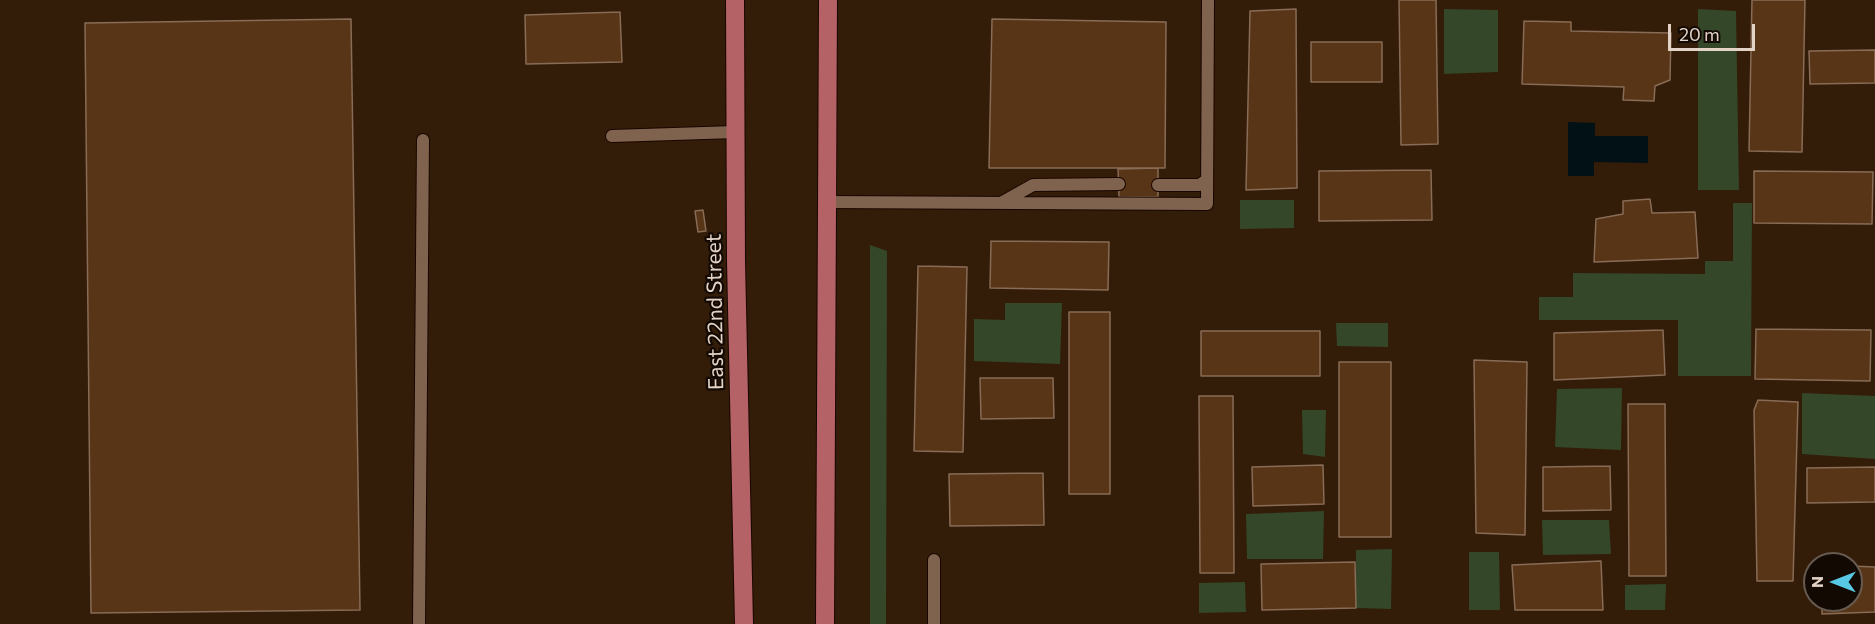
<!DOCTYPE html>
<style>
body{margin:0}
#map{position:relative;width:1875px;height:624px;overflow:hidden;background:#331c08;font-family:Commissioner,sans-serif}
canvas{display:block}
.north{position:absolute;left:1803px;top:552px;width:60px;height:60px;box-sizing:border-box;background:#130903;border:2px solid #665a51;border-radius:50%;rotate:270deg;font-size:16px;font-weight:700;line-height:24px;text-align:center;color:#e3d3c7}
.north::after{content:'';display:block;margin:auto;width:21px;height:27px;background:#58c9e4;clip-path:polygon(50% 0,100% 100%,50% 72%,0 100%)}
.scale{position:absolute;left:1668px;top:24px;width:87px;height:27px;box-sizing:border-box;border:3px solid #e3d3c7;border-top:0;padding-left:8px;font-size:18px;line-height:21px;white-space:nowrap;color:#e3d3c7;-webkit-text-stroke:4px #130903;paint-order:stroke}
</style>
<div id="map">
<canvas width="1875" height="624"></canvas>
<div class="north">N</div>
<div class="scale">20 m</div>
</div>
<script>
const g = document.querySelector('canvas').getContext('2d');
g.lineJoin = 'round';
function fill(path, color) {
  g.fillStyle = color;
  g.fill(path, 'evenodd');
}
function shape(rows) {
  const path = new Path2D();
  for (const r of rows) {
    path.moveTo(r[0], r[1]);
    for (let i = 2; i < r.length; i += 2) path.lineTo(r[i], r[i + 1]);
  }
  return path;
}
function stroke(path, color, width, dash) {
  g.strokeStyle = color;
  g.lineWidth = width;
  g.lineCap = dash ? 'butt' : 'round';
  g.setLineDash(dash || []);
  g.stroke(path);
}
function label(font, color, halo, rows, align = 'center') {
  g.font = font + ' Commissioner,sans-serif';
  g.lineWidth = 4.5;
  g.setLineDash([]);
  g.textBaseline = 'middle';
  g.strokeStyle = halo;
  g.fillStyle = color;
  for (const [text, x, y, turn = 0] of rows) {
    g.save();
    g.translate(x, y);
    g.rotate((+turn || 0) * Math.PI / 180);
    g.textAlign = isNaN(turn) ? turn : align;
    if (halo) g.strokeText(text, 0, 0);
    g.fillText(text, 0, 0);
    g.restore();
  }
}
const green = shape([
 [1444,9,1498,10,1498,72,1444,74],
 [1698,9,1736,11,1739,190,1698,190],
 [1240,200,1294,200,1294,228,1240,229],
 [1733,203,1752,203,1751,376,1678,376,1678,320,1539,320,1539,297,1573,297,1573,273,1705,274,1705,261,1733,261],
 [870,245,887,251,886,624,870,624],
 [1005,303,1062,303,1060,364,974,361,974,319,1005,320],
 [1336,323,1388,323,1388,347,1337,346],
 [1622,388,1621,450,1555,447,1557,389],
 [1802,393,1875,396,1875,459,1802,454],
 [1302,410,1326,410,1325,457,1303,454],
 [1324,511,1323,559,1247,559,1246,514],
 [1542,520,1609,520,1611,554,1543,555],
 [1392,549,1391,609,1356,608,1356,550],
 [1469,552,1499,552,1500,610,1469,610],
 [1245,582,1246,612,1199,613,1199,583],
 [1666,584,1665,610,1625,610,1625,585]
]);
const water = shape([
 [1568,122,1595,123,1595,136,1648,136,1648,163,1594,162,1594,176,1568,176]
]);
const building = shape([
 [1399,0,1436,0,1438,144,1401,145,1399,0],
 [1752,0,1805,0,1802,152,1749,151,1752,0],
 [1296,9,1297,188,1246,190,1250,11,1296,9],
 [620,12,622,62,526,64,525,15,620,12],
 [351,19,360,610,91,613,85,23,351,19],
 [992,19,1166,22,1165,168,989,168,992,19],
 [1524,21,1571,22,1571,31,1671,33,1670,80,1655,86,1654,101,1623,100,1624,87,1522,84,1524,21],
 [1311,42,1382,42,1382,82,1311,82,1311,42],
 [1875,50,1875,83,1810,84,1809,51,1875,50],
 [1158,168,1158,197,1119,197,1118,169,1158,168],
 [1431,170,1432,220,1319,221,1319,171,1431,170],
 [1754,171,1873,172,1872,224,1754,223,1754,171],
 [1650,199,1652,213,1695,212,1698,258,1594,262,1596,219,1623,214,1623,201,1650,199],
 [703,210,706,231,698,232,695,211,703,210],
 [991,241,1109,242,1108,290,990,288,991,241],
 [918,266,967,267,963,452,914,451,918,266],
 [1069,312,1110,312,1110,494,1069,494,1069,312],
 [1756,329,1871,330,1870,381,1755,379,1756,329],
 [1663,330,1665,375,1554,380,1554,333,1663,330],
 [1201,331,1320,331,1320,376,1201,376,1201,331],
 [1474,360,1527,362,1525,535,1476,533,1474,360],
 [1339,362,1391,362,1391,537,1339,537,1339,362],
 [980,378,1053,378,1054,418,981,419,980,378],
 [1199,396,1233,396,1234,573,1200,573,1199,396],
 [1758,400,1798,402,1793,581,1757,581,1754,410,1758,400],
 [1628,404,1665,404,1666,576,1629,576,1628,404],
 [1323,465,1324,504,1253,506,1252,467,1323,465],
 [1610,466,1611,510,1543,511,1543,467,1610,466],
 [1875,467,1875,502,1807,503,1807,468,1875,467],
 [1043,473,1044,525,950,526,949,474,1043,473],
 [1601,561,1603,610,1515,610,1512,565,1601,561],
 [1355,562,1356,608,1262,610,1261,564,1355,562],
 [1851,566,1875,567,1875,612,1822,614,1822,600,1851,600,1851,566]
]);
const service = shape([
 [612,136,735,132],
 [1158,185,1199,185,1207,180],
 [827,202,1207,204,1208,0],
 [1001,203,1033,185,1119,184],
 [934,560,934,624],
 [419,624,423,140]
]);
const primary = shape([
 [735,0,736,261,744,624],
 [825,624,828,0]
]);
const streetNames = [
 ["East 22nd Street",715,312,-91]
];
fill(green, '#344729');
fill(water, '#021116');
fill(building, '#583517');
stroke(building, '#886c56', 1.5);
stroke(service, '#1a0600', 14);
stroke(primary, '#1a0600', 20);
stroke(service, '#7f634e', 12);
stroke(primary, '#b46265', 18);
label('21px', '#e3d3c7', '#130903', streetNames);
</script>
